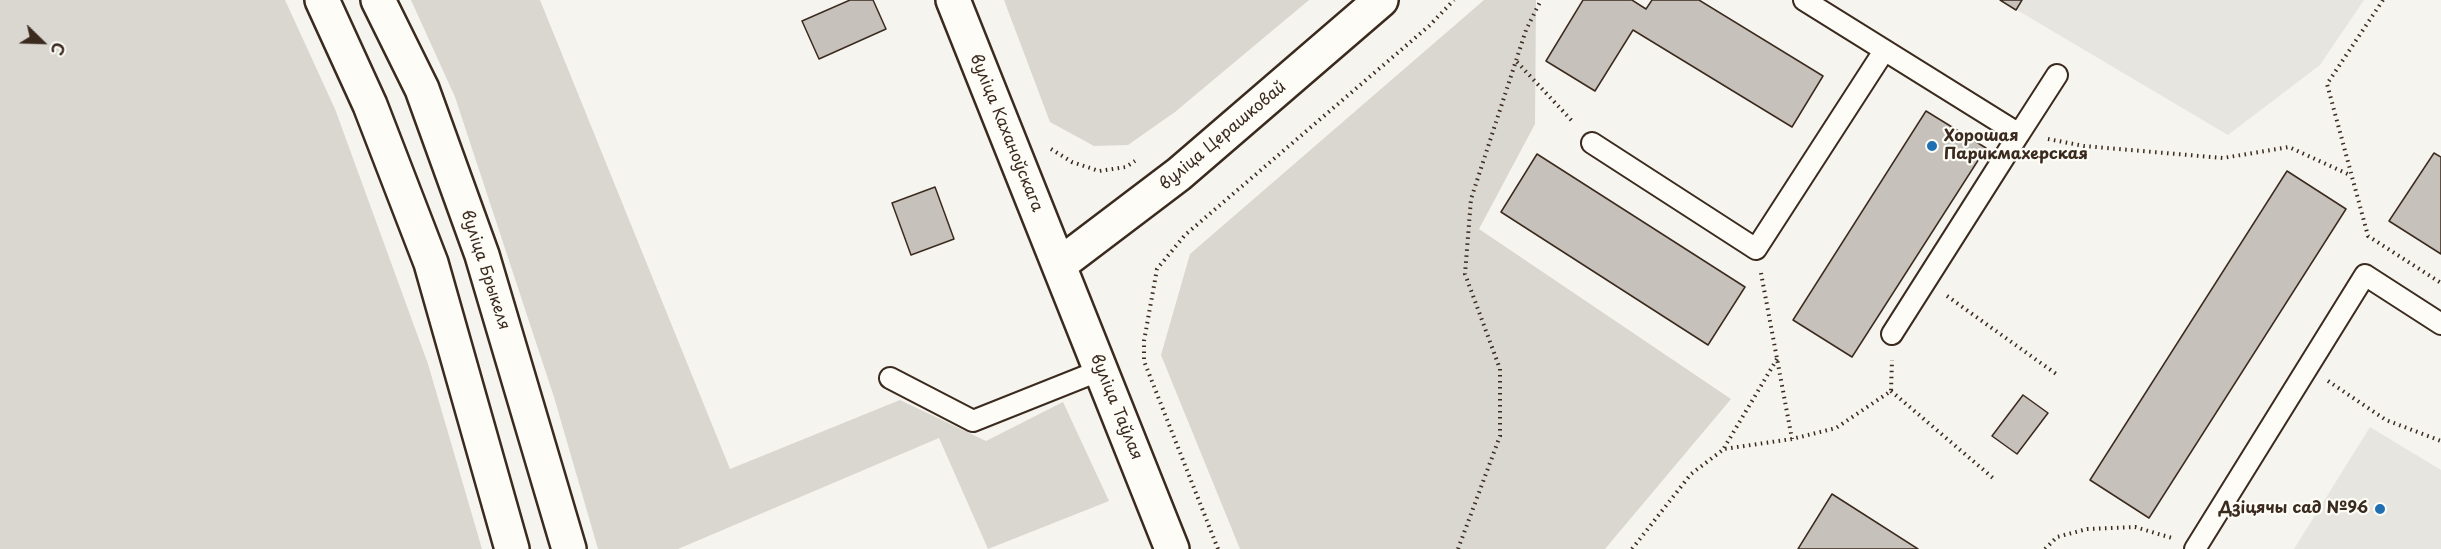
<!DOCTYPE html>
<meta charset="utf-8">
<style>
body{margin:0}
#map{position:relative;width:2441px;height:549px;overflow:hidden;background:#f5f4ee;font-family:"Playpen Sans",sans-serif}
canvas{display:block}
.north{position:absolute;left:12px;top:12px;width:60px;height:60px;-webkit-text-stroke:4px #fdfcf7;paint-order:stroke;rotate:113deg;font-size:16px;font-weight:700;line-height:24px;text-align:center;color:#3b2a1e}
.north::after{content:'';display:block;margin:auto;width:21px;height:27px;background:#3b2a1e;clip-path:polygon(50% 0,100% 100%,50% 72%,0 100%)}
</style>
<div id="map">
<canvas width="2441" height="549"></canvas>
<div class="north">С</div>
</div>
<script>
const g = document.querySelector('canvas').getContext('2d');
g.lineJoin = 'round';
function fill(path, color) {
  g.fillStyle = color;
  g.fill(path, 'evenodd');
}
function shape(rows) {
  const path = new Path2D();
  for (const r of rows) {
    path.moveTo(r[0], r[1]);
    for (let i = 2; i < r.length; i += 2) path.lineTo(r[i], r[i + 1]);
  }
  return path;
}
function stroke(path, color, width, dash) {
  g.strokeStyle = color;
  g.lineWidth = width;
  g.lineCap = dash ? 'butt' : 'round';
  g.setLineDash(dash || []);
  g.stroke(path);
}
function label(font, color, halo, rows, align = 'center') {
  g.font = font + ' "Playpen Sans",sans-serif';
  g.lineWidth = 4.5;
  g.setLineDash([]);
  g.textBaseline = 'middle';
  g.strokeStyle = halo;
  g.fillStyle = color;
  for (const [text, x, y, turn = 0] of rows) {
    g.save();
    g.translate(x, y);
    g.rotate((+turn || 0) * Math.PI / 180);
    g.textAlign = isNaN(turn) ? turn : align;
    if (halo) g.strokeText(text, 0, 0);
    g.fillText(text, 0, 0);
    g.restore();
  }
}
const built = shape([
 [2000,0,2364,0,2320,65,2228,135],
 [2370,427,2441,470,2441,549,2294,549]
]);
const green = shape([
 [0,0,285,0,335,109,428,364,482,549,0,549],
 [411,0,540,0,730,469,900,400,986,441,1063,402,1109,501,988,549,939,438,678,549,598,549,554,397,455,97],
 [1004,0,1309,0,1175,112,1128,145,1094,146,1050,122],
 [1484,0,1536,0,1535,124,1479,229,1731,399,1605,549,1240,549,1161,355,1190,254]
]);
const building = shape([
 [850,0,873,0,886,29,819,59,802,21,850,0],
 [1583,0,1632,0,1646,9,1652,0,1699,0,1823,76,1792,127,1633,30,1595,91,1546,61,1583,0],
 [2000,0,2022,0,2016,10,2000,0],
 [1926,111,1986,148,1852,357,1793,320,1926,111],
 [2434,153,2441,157,2441,254,2389,221,2434,153],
 [1537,154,1745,287,1708,345,1501,212,1537,154],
 [2287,171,2346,209,2149,518,2090,480,2287,171],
 [935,187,954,239,911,255,892,203,935,187],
 [2023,395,2048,413,2017,454,1992,436,2023,395],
 [1832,494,1918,549,1798,549,1832,494]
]);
const path = shape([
 [2383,0,2327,84,2368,236,2441,283],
 [1517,62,1574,123],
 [2048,139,2084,146,2223,158,2289,147,2350,175],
 [1051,149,1072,162,1099,171,1126,167,1135,161],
 [1761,273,1792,439],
 [1947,296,2059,376],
 [2328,381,2386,420,2441,441],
 [1891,391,1993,478],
 [1724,448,1777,359],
 [1218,549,1144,361,1144,341,1157,269,1185,235,1429,26,1454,0],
 [1458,549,1500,436,1500,369,1465,274,1471,199,1526,30,1541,0],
 [1632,549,1691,474,1724,449,1792,439,1836,428,1891,391,1892,360],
 [2045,549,2057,537,2087,529,2135,527,2172,538]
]);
const lane = shape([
 [1804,0,2019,134,1892,334],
 [2019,134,2057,75],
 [1592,143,1756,249,1884,51],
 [890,378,973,421,1101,370],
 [2195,549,2365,275,2441,324]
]);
const secondary = shape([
 [953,0,1172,549],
 [1059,265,1179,174,1381,0]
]);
const primary = shape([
 [322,0,370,105,431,263,512,549],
 [378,0,422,89,482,255,569,549]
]);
const markers = [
 [1932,146,6,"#1f6fb2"],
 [2380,509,6,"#1f6fb2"]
];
const streetNames = [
 ["вуліца Каханоўскага",1006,133,68],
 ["вуліца Церашковай",1223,136,-40],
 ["вуліца Брыкеля",485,270,72],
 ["вуліца Таўлая",1116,407,68]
];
const poiNames = [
 ["Хорошая",1944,137],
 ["Парикмахерская",1944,155],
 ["Дзіцячы сад №96",2368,509,"right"]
];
fill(built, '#e7e5df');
fill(green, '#dad6d0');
fill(building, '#c7c1bb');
stroke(building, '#3b2a1e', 1.5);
stroke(lane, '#3b2a1e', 24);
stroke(secondary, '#3b2a1e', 38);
stroke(primary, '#3b2a1e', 38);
stroke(path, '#3b2a1e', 4, [1.5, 4.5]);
stroke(lane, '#fdfcf7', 20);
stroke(secondary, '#fdfcf7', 33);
stroke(primary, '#fdfcf7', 33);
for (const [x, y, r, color] of markers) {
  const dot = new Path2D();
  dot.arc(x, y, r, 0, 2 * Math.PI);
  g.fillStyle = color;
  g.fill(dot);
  stroke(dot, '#fdfcf7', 2);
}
label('16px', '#3b2a1e', '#fdfcf7', streetNames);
label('bold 16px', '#3b2a1e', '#fdfcf7', poiNames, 'left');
</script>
